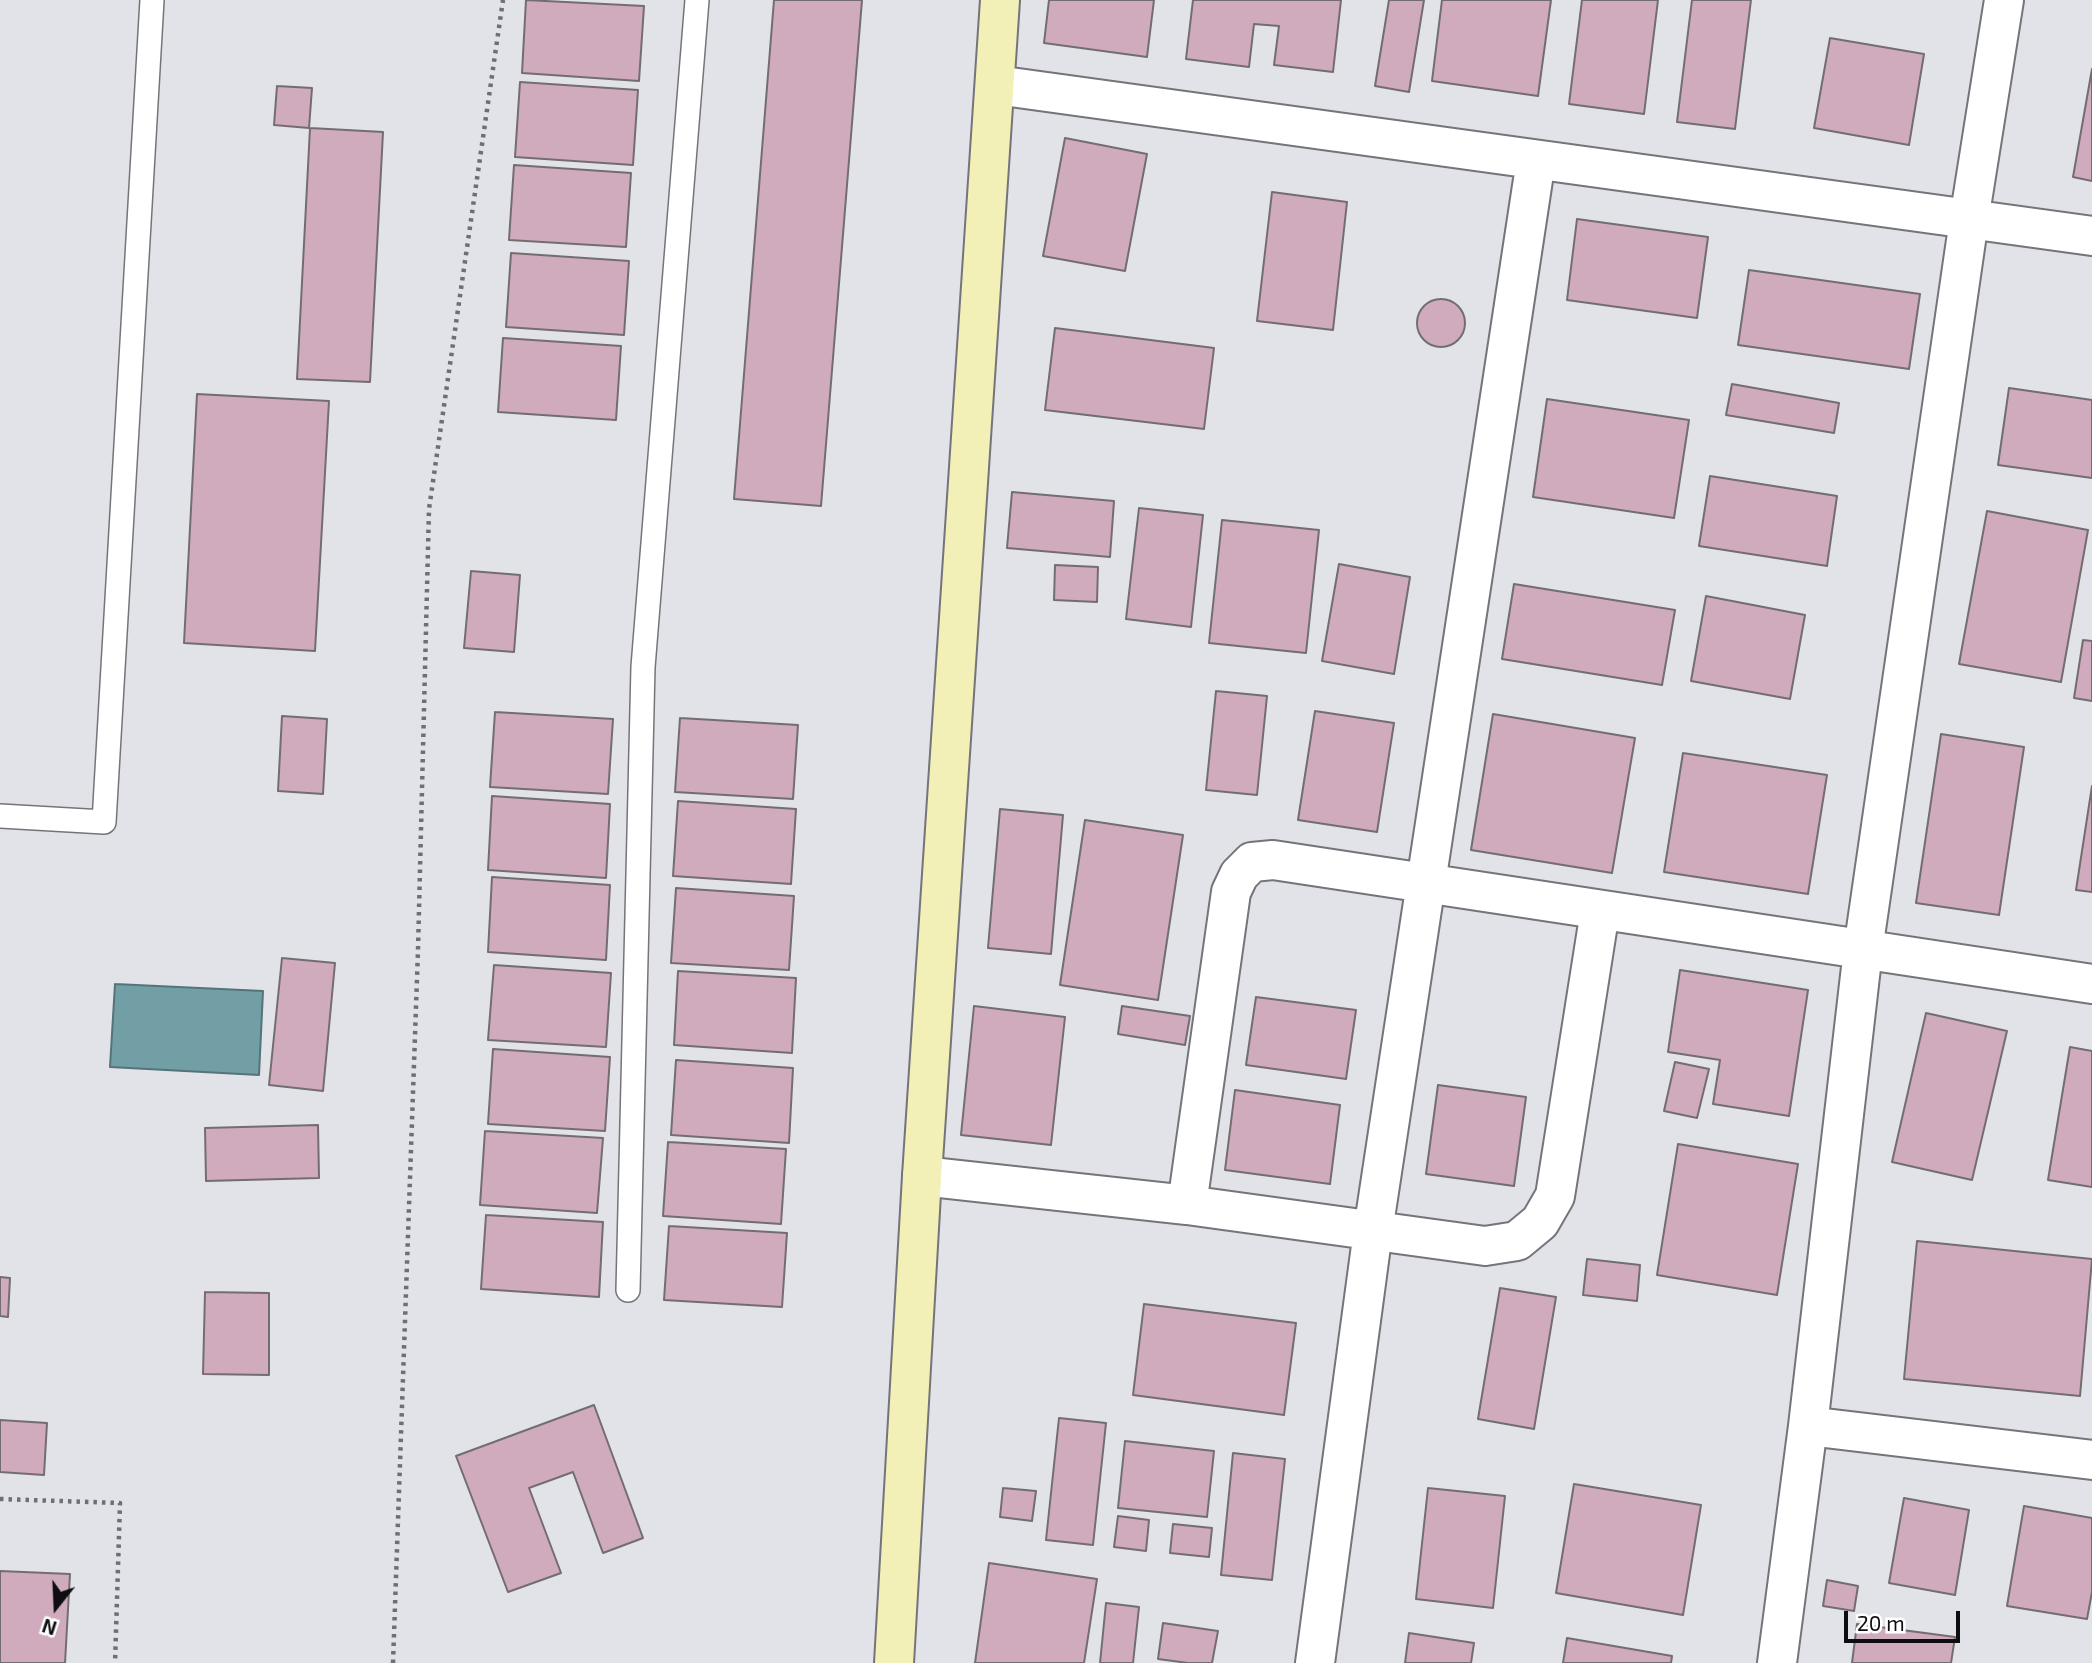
<!DOCTYPE html>
<style>
body{margin:0}
#map{position:relative;width:2092px;height:1663px;overflow:hidden;background:#e2e2e9;font-family:"Exo 2",sans-serif}
canvas{display:block}
.north{position:absolute;left:21px;top:1572px;width:70px;height:70px;-webkit-text-stroke:5px #fff;paint-order:stroke;rotate:198deg;font-size:19px;font-weight:700;line-height:28px;text-align:center;color:#0e0e10}
.north::after{content:'';display:block;margin:auto;width:24px;height:32px;background:#0e0e10;clip-path:polygon(50% 0,100% 100%,50% 72%,0 100%)}
.scale{position:absolute;left:1844px;top:1611px;width:116px;height:32px;box-sizing:border-box;border:4px solid #0e0e10;border-top:0;padding-left:9px;font-size:21px;line-height:24px;white-space:nowrap;color:#0e0e10;-webkit-text-stroke:5px #fff;paint-order:stroke}
</style>
<div id="map">
<canvas width="2092" height="1663"></canvas>
<div class="north">N</div>
<div class="scale">20 m</div>
</div>
<script>
const g = document.querySelector('canvas').getContext('2d');
g.lineJoin = 'round';
function fill(path, color) {
  g.fillStyle = color;
  g.fill(path, 'evenodd');
}
function shape(rows) {
  const path = new Path2D();
  for (const r of rows) {
    if (r.length === 3) {
      path.moveTo(r[0] + r[2], r[1]);
      path.arc(r[0], r[1], r[2], 0, 2 * Math.PI);
      continue;
    }
    path.moveTo(r[0], r[1]);
    for (let i = 2; i < r.length; i += 2) path.lineTo(r[i], r[i + 1]);
  }
  return path;
}
function stroke(path, color, width, dash) {
  g.strokeStyle = color;
  g.lineWidth = width;
  g.lineCap = dash ? 'butt' : 'round';
  g.setLineDash(dash || []);
  g.stroke(path);
}
const water = shape([
 [115,984,263,991,259,1075,110,1067,115,984]
]);
const building = shape([
 [526,0,644,6,639,81,522,73,526,0],
 [774,0,862,0,821,506,734,499,774,0],
 [1049,0,1154,0,1147,57,1044,43,1049,0],
 [1193,0,1341,0,1333,72,1274,65,1279,26,1254,24,1249,67,1186,59,1193,0],
 [1389,0,1424,0,1409,92,1375,86,1389,0],
 [1442,0,1551,0,1538,96,1432,81,1442,0],
 [1582,0,1658,0,1644,114,1569,104,1582,0],
 [1692,0,1751,0,1735,129,1677,122,1692,0],
 [1830,38,1924,54,1909,145,1814,128,1830,38],
 [2092,69,2092,181,2073,177,2092,69],
 [520,82,638,90,633,165,515,157,520,82],
 [277,86,312,88,309,128,274,125,277,86],
 [310,128,383,132,370,382,297,379,310,128],
 [1065,138,1147,154,1125,271,1043,256,1065,138],
 [514,165,631,173,626,247,509,240,514,165],
 [1272,192,1347,202,1333,330,1257,321,1272,192],
 [1577,219,1708,237,1697,318,1567,300,1577,219],
 [511,253,629,261,624,335,506,327,511,253],
 [1749,270,1920,294,1909,369,1738,345,1749,270],
 [1441,323,24],
 [1055,328,1214,348,1204,429,1045,410,1055,328],
 [503,338,621,346,616,420,498,412,503,338],
 [1732,384,1839,403,1834,433,1726,415,1732,384],
 [2009,388,2092,400,2092,478,1998,465,2009,388],
 [197,394,329,401,315,651,184,643,197,394],
 [1547,399,1689,420,1674,518,1533,497,1547,399],
 [1710,476,1837,496,1827,566,1699,546,1710,476],
 [1012,492,1114,501,1110,557,1007,548,1012,492],
 [1139,508,1203,515,1191,627,1126,619,1139,508],
 [1987,511,2088,530,2061,682,1959,664,1987,511],
 [1222,520,1319,530,1306,653,1209,643,1222,520],
 [1339,564,1410,577,1394,674,1322,661,1339,564],
 [1055,565,1098,567,1097,602,1054,600,1055,565],
 [471,571,520,575,514,652,464,648,471,571],
 [1514,584,1675,610,1662,685,1502,659,1514,584],
 [1706,596,1805,615,1790,699,1691,681,1706,596],
 [2083,640,2092,641,2092,701,2074,698,2083,640],
 [1216,691,1267,696,1257,795,1206,790,1216,691],
 [1315,711,1394,723,1377,832,1298,820,1315,711],
 [495,712,613,719,608,794,490,787,495,712],
 [1493,714,1635,738,1612,873,1471,850,1493,714],
 [282,716,327,719,323,794,278,791,282,716],
 [680,718,798,725,793,799,675,792,680,718],
 [1941,734,2024,747,1999,915,1916,903,1941,734],
 [1683,753,1827,775,1808,894,1664,872,1683,753],
 [2092,786,2092,892,2076,890,2092,786],
 [492,796,610,804,606,878,488,870,492,796],
 [678,801,796,809,791,884,673,876,678,801],
 [1000,809,1063,815,1051,954,988,948,1000,809],
 [1085,820,1183,835,1158,1000,1060,985,1085,820],
 [492,877,610,885,606,960,488,952,492,877],
 [676,888,794,896,789,970,671,963,676,888],
 [282,958,335,963,323,1091,269,1085,282,958],
 [494,965,611,973,606,1047,488,1040,494,965],
 [1680,970,1808,990,1789,1116,1713,1104,1720,1060,1668,1052,1680,970],
 [678,971,796,978,792,1053,674,1045,678,971],
 [1256,997,1356,1010,1346,1079,1246,1065,1256,997],
 [974,1006,1065,1017,1051,1145,961,1135,974,1006],
 [1122,1006,1190,1016,1185,1045,1118,1034,1122,1006],
 [1926,1013,2007,1031,1972,1180,1892,1162,1926,1013],
 [2070,1047,2092,1051,2092,1187,2048,1180,2070,1047],
 [493,1049,610,1057,605,1131,488,1124,493,1049],
 [676,1060,793,1068,789,1143,671,1135,676,1060],
 [1675,1062,1709,1069,1697,1118,1664,1111,1675,1062],
 [1438,1085,1526,1097,1514,1186,1426,1174,1438,1085],
 [1235,1090,1340,1105,1330,1184,1225,1170,1235,1090],
 [318,1125,319,1178,206,1181,205,1128,318,1125],
 [485,1131,603,1138,597,1213,480,1205,485,1131],
 [668,1142,786,1149,781,1224,663,1216,668,1142],
 [1678,1144,1798,1164,1777,1295,1657,1275,1678,1144],
 [486,1215,603,1222,599,1297,481,1289,486,1215],
 [669,1226,787,1233,782,1307,664,1300,669,1226],
 [1917,1241,2092,1259,2080,1396,1904,1379,1917,1241],
 [1587,1259,1640,1265,1637,1301,1583,1295,1587,1259],
 [0,1277,10,1278,8,1317,0,1316,0,1277],
 [1500,1288,1556,1297,1534,1429,1478,1419,1500,1288],
 [205,1292,269,1293,269,1375,203,1374,205,1292],
 [1144,1304,1296,1323,1284,1415,1133,1395,1144,1304],
 [594,1405,643,1538,603,1553,573,1472,529,1488,561,1573,508,1592,456,1456,594,1405],
 [1059,1418,1106,1423,1093,1545,1046,1540,1059,1418],
 [0,1420,47,1423,44,1475,0,1472,0,1420],
 [1125,1441,1214,1451,1207,1517,1118,1508,1125,1441],
 [1233,1453,1285,1459,1272,1580,1221,1575,1233,1453],
 [1574,1484,1701,1505,1683,1615,1556,1593,1574,1484],
 [1003,1488,1036,1491,1032,1521,1000,1517,1003,1488],
 [1428,1488,1505,1496,1493,1608,1416,1599,1428,1488],
 [1904,1498,1969,1510,1955,1595,1889,1583,1904,1498],
 [2024,1506,2092,1518,2092,1592,2087,1619,2007,1606,2024,1506],
 [1118,1516,1149,1520,1146,1551,1114,1547,1118,1516],
 [1173,1524,1212,1528,1209,1557,1170,1553,1173,1524],
 [989,1563,1097,1579,1084,1663,975,1663,989,1563],
 [0,1571,70,1574,65,1663,0,1663,0,1571],
 [1827,1580,1858,1586,1854,1611,1823,1606,1827,1580],
 [1106,1603,1139,1607,1133,1663,1100,1663,1106,1603],
 [1163,1623,1218,1631,1212,1663,1188,1663,1158,1659,1163,1623],
 [1857,1624,1955,1637,1951,1663,1852,1663,1857,1624],
 [1409,1633,1474,1643,1471,1663,1405,1663,1409,1633],
 [1567,1638,1672,1656,1671,1663,1563,1663,1567,1638]
]);
const path = shape([
 [0,1499,120,1503,115,1663],
 [393,1663,418,950,429,509,503,0]
]);
const lane = shape([
 [0,816,104,822,152,0],
 [628,1290,643,667,697,0]
]);
const street = shape([
 [996,85,2092,236],
 [922,1176,1187,1205,1485,1246,1517,1241,1540,1222,1555,1196,1600,911],
 [1187,1205,1231,892,1239,875,1252,862,1273,860,2092,984],
 [1808,1426,2092,1460],
 [1315,1663,1373,1231,1536,160],
 [1777,1663,1808,1426,1863,950,1969,220,2004,0]
]);
const secondary = shape([
 [894,1663,922,1176,1000,0]
]);
fill(water, '#719fa5');
stroke(water, '#537478', 2);
fill(building, '#d0abbe');
stroke(building, '#736d70', 2);
stroke(lane, '#74747a', 26);
stroke(street, '#74747a', 42);
stroke(secondary, '#74747a', 42);
stroke(path, '#6f6f73', 4.5, [3.5, 5]);
stroke(lane, '#fff', 23);
stroke(street, '#fff', 38);
stroke(secondary, '#f2efb7', 38);
</script>
